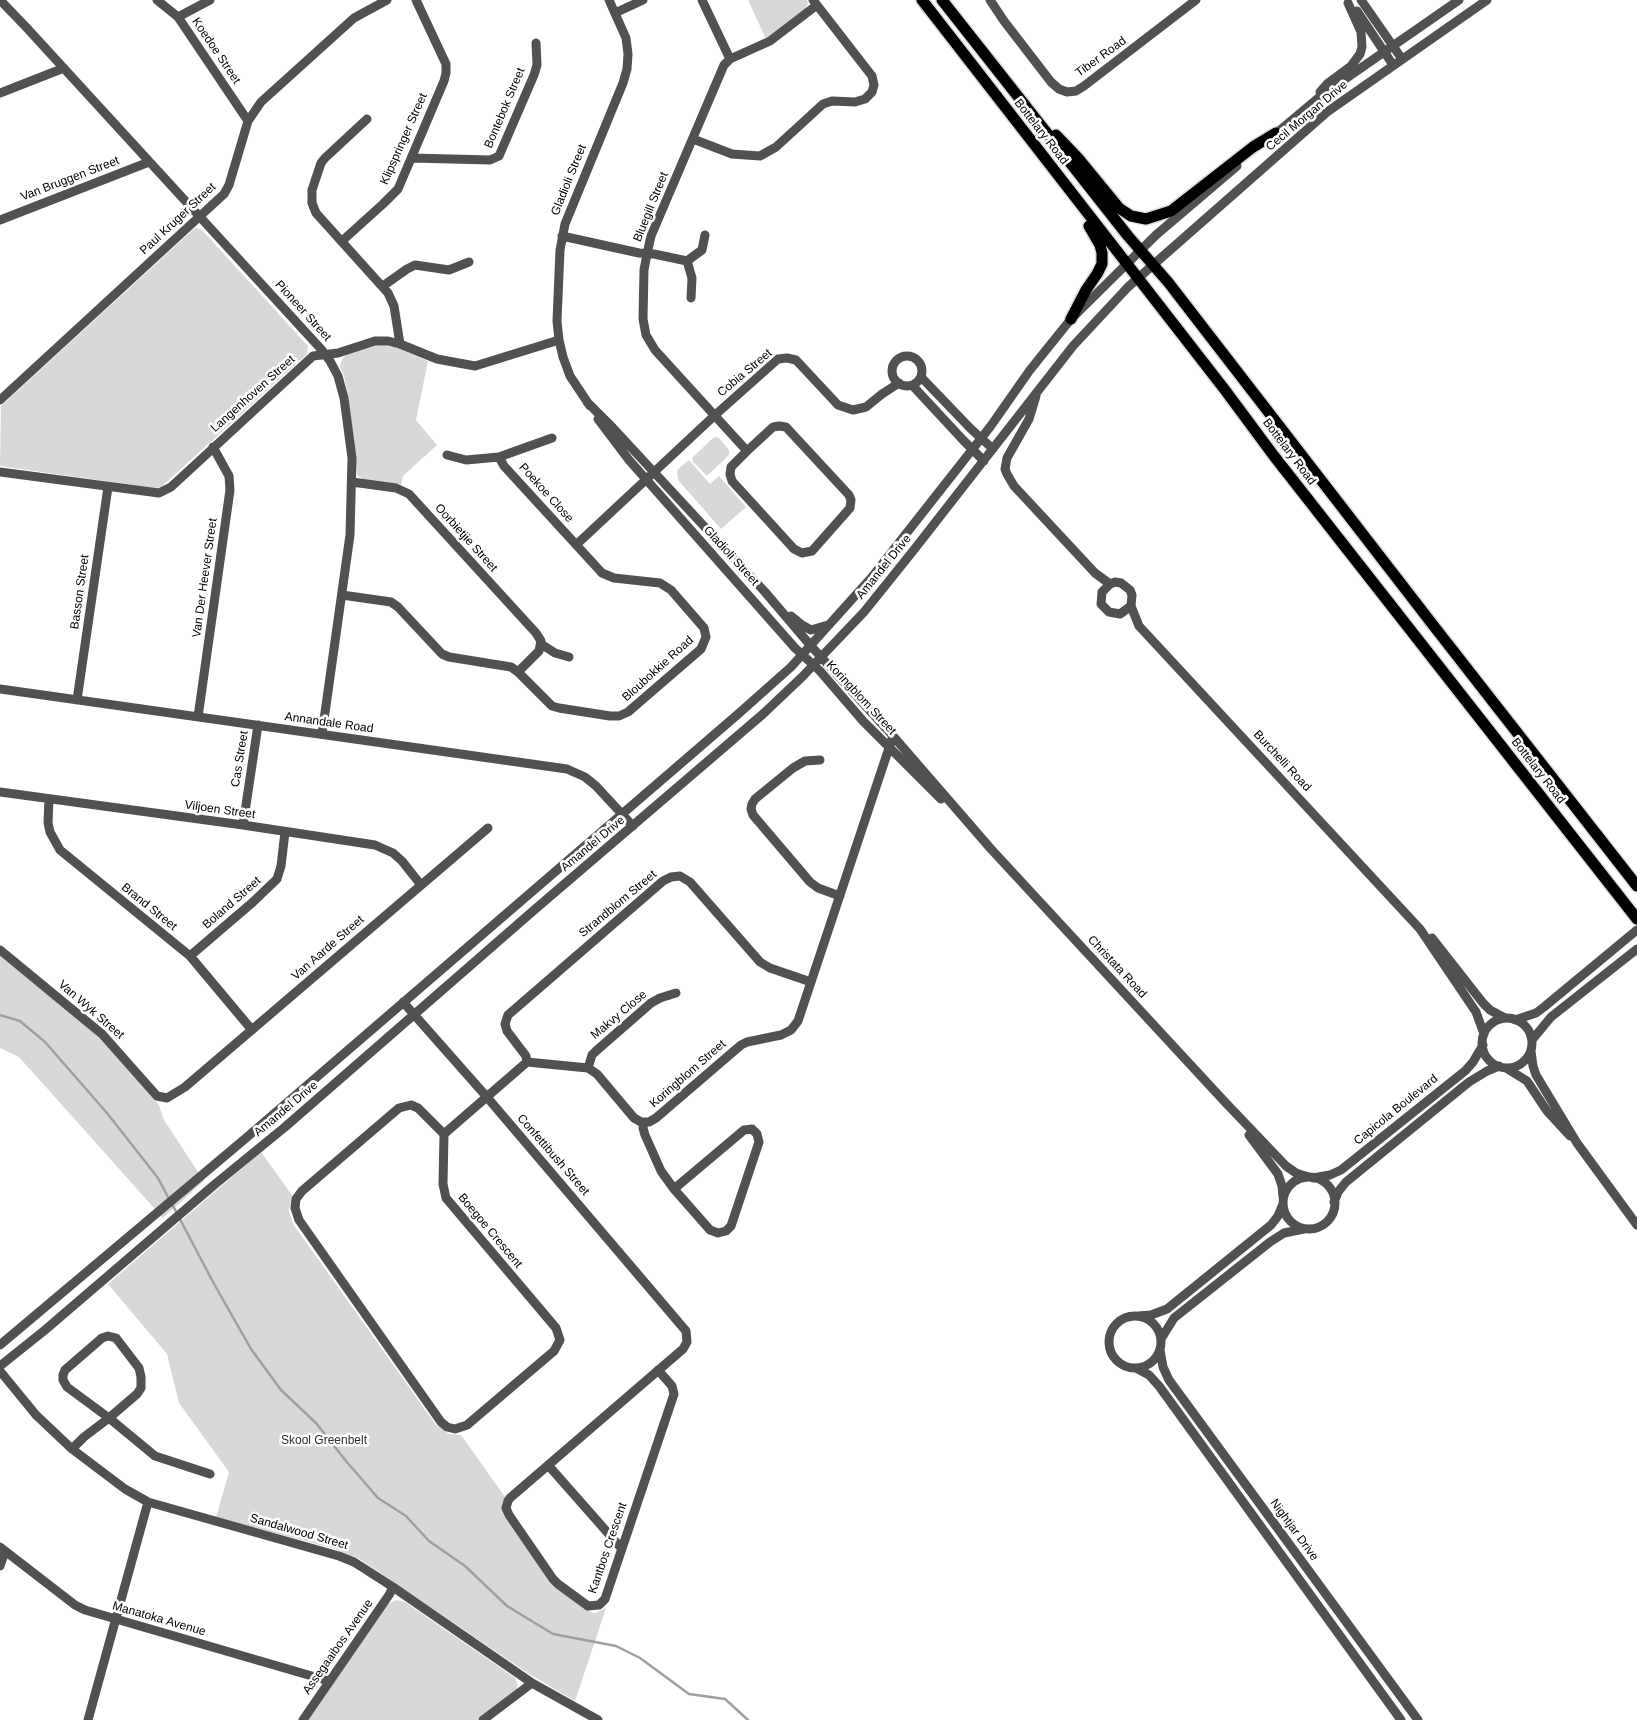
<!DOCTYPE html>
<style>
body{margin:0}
canvas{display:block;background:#fff}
</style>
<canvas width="1637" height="1720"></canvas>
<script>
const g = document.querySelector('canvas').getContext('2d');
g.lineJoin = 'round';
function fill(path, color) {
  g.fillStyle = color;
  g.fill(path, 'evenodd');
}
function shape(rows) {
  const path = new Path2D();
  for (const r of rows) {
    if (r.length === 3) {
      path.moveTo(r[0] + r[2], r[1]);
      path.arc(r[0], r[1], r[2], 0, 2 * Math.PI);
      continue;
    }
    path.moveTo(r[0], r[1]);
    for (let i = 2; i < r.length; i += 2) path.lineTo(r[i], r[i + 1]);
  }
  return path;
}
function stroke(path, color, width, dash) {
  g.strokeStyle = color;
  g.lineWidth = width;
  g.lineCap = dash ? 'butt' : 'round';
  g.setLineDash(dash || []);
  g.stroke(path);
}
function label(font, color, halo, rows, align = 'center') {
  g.font = font + ' Arial,sans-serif';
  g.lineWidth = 5;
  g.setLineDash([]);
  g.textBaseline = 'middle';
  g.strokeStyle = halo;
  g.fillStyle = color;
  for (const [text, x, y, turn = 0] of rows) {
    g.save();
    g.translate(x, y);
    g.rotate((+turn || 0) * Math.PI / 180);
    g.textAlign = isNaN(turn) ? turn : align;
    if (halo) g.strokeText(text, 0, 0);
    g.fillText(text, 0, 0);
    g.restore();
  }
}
const green = shape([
 [748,0,807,0,808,4,806,8,766,39],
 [195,228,201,229,308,346,307,354,161,487,154,488,0,466,1,406],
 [379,345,395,347,428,361,416,420,437,445,403,476,401,485,364,480,357,475,348,394,344,376,340,367,342,359,346,355],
 [716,437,719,438,729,450,729,455,708,475,706,475,693,462,692,458,713,438],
 [689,460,710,484,719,476,746,507,721,529,678,480,677,470],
 [0,956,83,1023,100,1039,159,1105,164,1120,204,1181,163,1218,19,1057,0,1048],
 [261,1152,292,1195,289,1211,293,1224,436,1425,449,1434,461,1435,505,1497,503,1505,504,1516,549,1578,560,1590,584,1609,595,1613,606,1608,575,1701,526,1672,360,1559,335,1549,216,1517,229,1472,179,1403,167,1354,108,1284],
 [396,1600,405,1602,515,1678,518,1685,516,1691,477,1720,308,1720,388,1604]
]);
const stream = shape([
 [0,1015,20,1021,45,1042,107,1113,158,1178,169,1199],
 [172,1204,213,1282,251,1349,281,1390,316,1423,346,1461,378,1498,406,1516,429,1541,465,1566,507,1606,553,1634,616,1646,640,1658,689,1694,725,1699,748,1720]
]);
const minor = shape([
 [0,0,26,27,321,349,330,361,338,376,344,398,352,458,350,535,322,734],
 [157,0,178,17,248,121],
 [702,0,730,59],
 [990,0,1004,21,1051,82,1059,89,1067,92,1076,91,1084,86,1196,0],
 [1361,0,1402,59],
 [1357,11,1393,65],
 [615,13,643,0],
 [178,17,210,0],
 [1320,92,1328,83,1351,66,1360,54,1362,47,1361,32,1348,3],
 [0,93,64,68],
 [367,119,325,158,321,163,312,190,312,203,316,213,388,293,394,306,400,344],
 [1272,137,1322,95,1459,0],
 [693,139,732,154,760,156,776,147,823,104,832,101,855,102,865,99,872,92,874,85,872,76,813,0],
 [412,158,490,160,499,156,534,75,537,65,536,43],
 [0,220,149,162],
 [562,236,639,253,654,254,687,261,692,278,691,298],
 [342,241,383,204,398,189,444,81,446,73,446,64,416,0],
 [687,261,702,250,705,235],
 [383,286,407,269,415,265,449,270,469,262],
 [907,371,15],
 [921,377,971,429,993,449],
 [912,385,963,440,984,461],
 [1036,396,1029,419,1007,458,1005,469,1007,474,1014,486,1095,573,1110,584],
 [0,400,224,194,229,185,248,121,261,102,354,18,387,0],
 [587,402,613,428,765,592,811,646,893,736,991,849,1224,1101,1286,1166,1296,1173,1308,1177],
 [590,406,570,376,563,357,559,340,557,321,560,250,565,224,623,83,627,69,628,54,626,38,609,0],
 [598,419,629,460,795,648,820,671,863,721,941,799],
 [747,451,731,467,730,474,732,481,794,549,802,553,812,551,850,508,851,500,849,495,786,427,779,426,773,427,747,451,655,350,646,335,643,319,644,270,647,254,651,236,724,65,730,59,770,41,817,5],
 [447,455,466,460,499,457,552,438],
 [0,472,159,493,171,487,313,356,338,353,375,341,388,341,400,344,437,359,475,366,559,340],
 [352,482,396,488,409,494,536,633,541,641,539,651,518,672],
 [576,545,714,416,778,359,787,358,796,360,838,405,853,410,866,407,882,394,899,383],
 [342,595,391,602,398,607,442,654,449,657,511,667,518,672,552,706,559,708,610,716,619,716,628,712,701,649,706,637,704,628,671,590,660,583,614,578,602,573,504,466,499,457],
 [1131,606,1120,614,1109,612,1101,604,1102,592,1110,584,1115,582,1121,583,1130,590,1132,595,1131,606,1139,626,1420,929,1476,1012,1484,1034],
 [791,616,802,625,811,630,828,625],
 [541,644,555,653,569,657],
 [0,689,567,769,585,777,596,786,633,826],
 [77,700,108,487],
 [198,717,230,490,229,476,213,447],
 [820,760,805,761,793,768,755,799,752,804,751,809,753,815,810,882,818,888,840,896],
 [0,792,243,825,375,845,393,853,402,861,421,885],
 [49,799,48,823,50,832,60,850,190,956,252,1030],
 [243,825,258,725],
 [1432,938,1483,1003,1490,1010,1505,1018],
 [0,950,102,1034,157,1096,167,1098,185,1087,488,828],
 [190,956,253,902,277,879,281,866,285,832],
 [403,1002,486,1096,686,1331,687,1342,683,1349,510,1498,508,1501,506,1508,509,1515,553,1579,558,1584,588,1606,599,1605,605,1599,674,1394,672,1386,658,1370],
 [1507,1043,25],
 [1515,1020,1536,1013,1544,1007,1637,930],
 [1532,1040,1551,1017,1637,949],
 [1531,1051,1533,1066,1536,1075,1577,1143,1637,1225],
 [527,1062,526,1056,507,1031,505,1024,508,1015,663,881,671,877,680,876,690,882,760,962,770,968,811,982],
 [588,1068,592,1055,596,1051,651,1003,660,998,676,993],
 [1506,1068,1527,1081,1547,1111,1570,1136],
 [644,1122,643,1128,645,1135,661,1171,674,1189,744,1130,752,1129,757,1134,759,1142,731,1226,726,1231,718,1233,710,1230,674,1189],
 [444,1134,418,1108,411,1105,399,1108,302,1191,296,1199,295,1208,299,1220,441,1422,447,1427,455,1429,467,1425,554,1351,560,1340,556,1328,446,1198,443,1184,444,1134,527,1062,588,1068,597,1074,634,1118,641,1122,649,1122,656,1118,741,1045,747,1042,781,1035,791,1030,798,1021,893,736],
 [1249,1135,1278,1174,1282,1186,1283,1197],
 [1309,1203,26],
 [1313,1178,1330,1175,1341,1170,1465,1071,1473,1062,1483,1045],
 [1334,1202,1338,1192,1346,1182,1469,1082,1487,1071,1499,1066],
 [1138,1316,1151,1315,1167,1309,1271,1225,1278,1216,1283,1204],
 [1135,1342,26],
 [1161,1339,1174,1318,1270,1242,1284,1233,1304,1229],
 [0,1345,246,1138,737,715,791,667,872,577,990,427,1030,370,1071,319,1156,235,1237,166],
 [1160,1350,1163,1367,1169,1380,1418,1720],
 [0,1366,45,1330,214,1185,285,1127,533,911,763,714,802,677,864,612,913,551,1073,346,1128,287,1327,112,1487,0],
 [1136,1368,1149,1375,1159,1386,1401,1720],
 [0,1371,36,1415,72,1449,125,1489,148,1502,339,1556,354,1562,393,1587,532,1683,598,1720],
 [72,1449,84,1437,109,1418,137,1394,141,1388,141,1377,139,1368,116,1338,108,1336,102,1338,65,1370,63,1375,63,1380,67,1387,109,1418,155,1456,210,1474],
 [548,1465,622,1549],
 [0,1547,75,1605,85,1610,329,1681],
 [0,1566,5,1551],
 [88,1720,148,1502],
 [303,1720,389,1595,393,1587],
 [483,1720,532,1683]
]);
const major = shape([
 [922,0,1225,390,1274,456,1637,919],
 [942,0,1128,236,1168,282,1433,625,1637,886],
 [1056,135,1078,158,1119,208,1131,216,1146,219,1171,211,1253,147,1276,133],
 [1071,319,1086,290,1097,274,1102,264,1102,253,1100,245,1089,226]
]);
const streetNames = [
 ["Koedoe Street",216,51,56],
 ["Tiber Road",1101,57,-36],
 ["Bontebok Street",505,108,-67],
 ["Cecil Morgan Drive",1307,116,-40],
 ["Bottelary Road",1041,132,52],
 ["Klipspringer Street",404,139,-66],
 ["Van Bruggen Street",70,179,-21],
 ["Gladioli Street",569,180,-68],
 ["Bluegill Street",651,207,-68],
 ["Paul Kruger Street",178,219,-43],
 ["Pioneer Street",303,311,48],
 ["Cobia Street",745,373,-40],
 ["Langenhoven Street",253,394,-42],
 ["Bottelary Road",1289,452,53],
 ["Poekoe Close",546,493,48],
 ["Oorbietjie Street",466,538,48],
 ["Gladioli Street",731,556,48],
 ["Amandel Drive",884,567,-51],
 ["Van Der Heever Street",205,578,-82],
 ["Basson Street",80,592,-82],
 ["Bloubokkie Road",658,669,-42],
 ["Koringblom Street",861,698,47],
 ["Annandale Road",329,723,8],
 ["Cas Street",240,759,-81],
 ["Burchelli Road",1282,761,47],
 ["Bottelary Road",1538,771,52],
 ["Viljoen Street",220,810,8],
 ["Amandel Drive",593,844,-40],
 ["Boland Street",232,903,-41],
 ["Strandblom Street",618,904,-40],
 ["Brand Street",149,907,39],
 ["Van Aarde Street",328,948,-41],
 ["Christata Road",1117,967,47],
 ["Van Wyk Street",91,1010,41],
 ["Makvy Close",619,1015,-40],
 ["Koringblom Street",688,1074,-41],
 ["Amandel Drive",286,1109,-40],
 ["Capicola Boulevard",1396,1110,-39],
 ["Confettibush Street",553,1155,49],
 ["Boegoe Crescent",490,1231,50],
 ["Nightjar Drive",1294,1530,54],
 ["Sandalwood Street",299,1532,16],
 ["Kantbos Crescent",608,1548,-71],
 ["Manatoka Avenue",159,1619,16],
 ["Assegaaibos Avenue",338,1647,-55]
];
const parkNames = [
 ["Skool Greenbelt",324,1441]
];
fill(green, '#d8d8d8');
stroke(stream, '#9f9f9f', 2.5);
stroke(major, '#dbdbdb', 14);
stroke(minor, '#515151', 9);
stroke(major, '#000', 11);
label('12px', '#000', '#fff', streetNames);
label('12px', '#2f2f2f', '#fff', parkNames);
</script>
